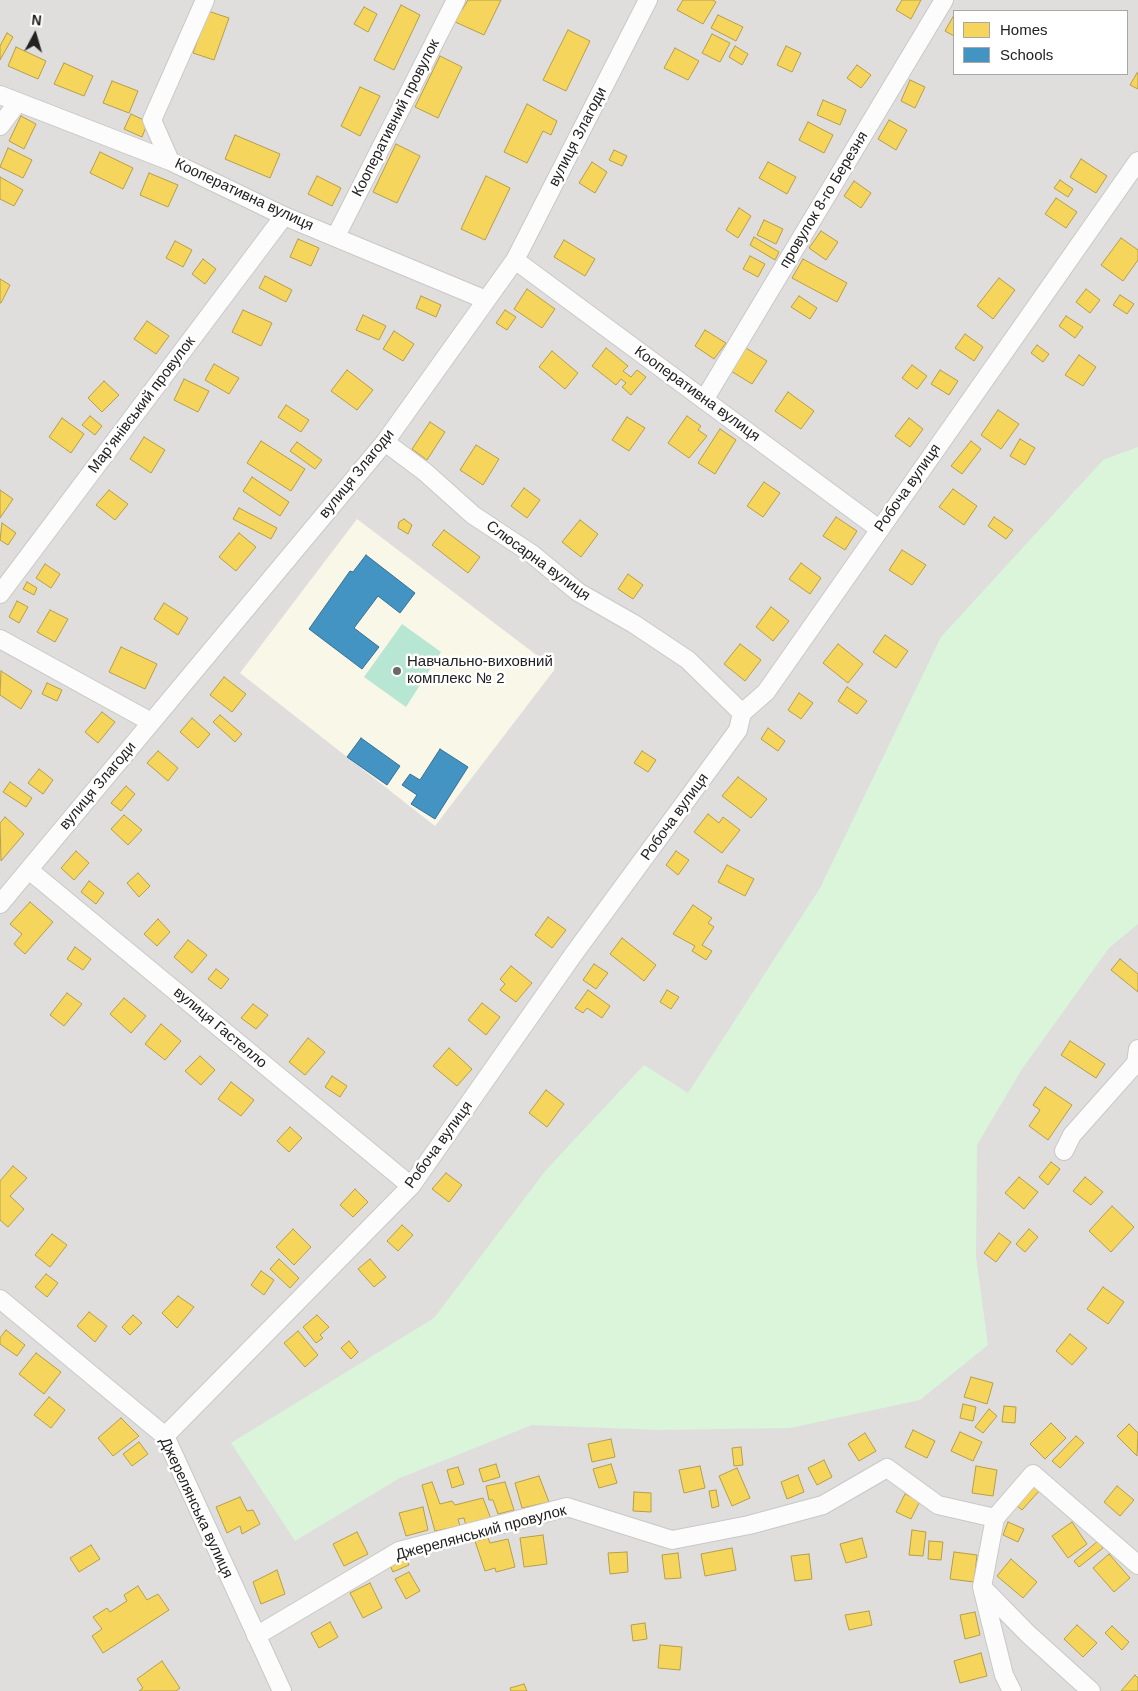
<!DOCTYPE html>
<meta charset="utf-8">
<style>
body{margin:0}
#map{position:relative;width:1138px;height:1691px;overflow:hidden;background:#f0eeeb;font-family:Helvetica,sans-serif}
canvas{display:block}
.legend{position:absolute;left:953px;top:10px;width:175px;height:65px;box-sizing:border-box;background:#fff;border:1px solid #a7a7a7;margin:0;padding:6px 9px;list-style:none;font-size:15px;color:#222}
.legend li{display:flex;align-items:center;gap:10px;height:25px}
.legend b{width:25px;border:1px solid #a7a7a7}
.north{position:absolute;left:10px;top:10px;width:50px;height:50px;-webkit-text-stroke:4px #fff;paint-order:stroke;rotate:6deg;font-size:14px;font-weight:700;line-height:20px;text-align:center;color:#222}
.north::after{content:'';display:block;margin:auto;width:18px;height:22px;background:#222;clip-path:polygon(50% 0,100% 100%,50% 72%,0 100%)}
</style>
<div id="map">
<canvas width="1138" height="1691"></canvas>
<ul class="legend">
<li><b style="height:14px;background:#f6d55c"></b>Homes</li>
<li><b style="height:14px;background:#4393c3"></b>Schools</li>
</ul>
<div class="north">N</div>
</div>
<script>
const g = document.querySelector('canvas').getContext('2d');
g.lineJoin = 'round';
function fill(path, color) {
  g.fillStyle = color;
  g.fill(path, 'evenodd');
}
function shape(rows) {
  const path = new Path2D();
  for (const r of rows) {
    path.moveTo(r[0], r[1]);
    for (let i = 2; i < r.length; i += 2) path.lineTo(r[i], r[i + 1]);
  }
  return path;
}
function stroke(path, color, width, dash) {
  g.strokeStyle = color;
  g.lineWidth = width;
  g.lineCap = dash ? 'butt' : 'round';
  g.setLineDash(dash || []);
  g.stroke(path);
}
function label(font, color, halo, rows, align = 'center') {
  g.font = font + ' Helvetica,sans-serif';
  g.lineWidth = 5;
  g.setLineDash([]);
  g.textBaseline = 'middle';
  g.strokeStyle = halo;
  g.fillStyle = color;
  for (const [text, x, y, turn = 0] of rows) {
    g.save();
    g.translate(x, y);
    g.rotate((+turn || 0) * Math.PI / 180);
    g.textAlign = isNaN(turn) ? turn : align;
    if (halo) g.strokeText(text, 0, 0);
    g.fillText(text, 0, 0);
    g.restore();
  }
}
const residential = shape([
 [0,0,1138,0,1138,1691,0,1691],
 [954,11,1127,11,1127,74,954,74]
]);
const education = shape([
 [357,519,555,669,435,826,240,673]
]);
const park = shape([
 [1138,447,1138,924,1109,948,1022,1069,977,1145,976,1257,988,1345,920,1400,790,1428,659,1430,532,1425,400,1478,295,1541,231,1443,434,1318,546,1170,644,1065,688,1093,820,888,941,637,1103,460]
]);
const pitch = shape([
 [402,624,441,652,406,707,364,677]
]);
const homes = shape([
 [468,0,501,0,484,35,453,21,459,9,462,10,468,0],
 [683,0,713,0,716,2,703,24,677,10,683,0],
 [902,0,921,0,911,19,896,10,902,0],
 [401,5,420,15,394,70,374,60,401,5],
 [364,7,377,14,368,32,354,24,364,7],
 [208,11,229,18,214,60,193,53,208,11],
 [718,15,743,27,736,41,711,28,718,15],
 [954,15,954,36,945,31,954,15],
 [568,30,590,41,566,91,543,80,568,30],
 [7,33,13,37,0,60,0,46,7,33],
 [712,34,730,43,720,62,702,53,712,34],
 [735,46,748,54,742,65,729,57,735,46],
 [786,46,801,53,792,72,777,65,786,46],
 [16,47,46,61,38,79,8,66,16,47],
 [675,48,699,61,688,80,664,68,675,48],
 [440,56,462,67,438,118,415,107,440,56],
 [64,63,93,76,84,96,54,84,64,63],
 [857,65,871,75,861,88,847,78,857,65],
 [1137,73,1138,73,1138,89,1130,85,1137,73],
 [910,80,925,87,915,108,901,101,910,80],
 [112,81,138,91,129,113,103,103,112,81],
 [360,87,380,96,360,136,341,126,360,87],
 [823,100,846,110,840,125,817,115,823,100],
 [527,104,557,121,551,135,543,131,527,163,504,152,527,104],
 [131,114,148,122,142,137,124,129,131,114],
 [21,116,36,124,24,149,9,141,21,116],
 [889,120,907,130,896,150,878,139,889,120],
 [808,122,833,135,824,153,799,140,808,122],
 [235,135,280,154,270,178,225,159,235,135],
 [396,144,420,156,397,203,373,192,396,144],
 [8,148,32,160,23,178,0,167,8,148],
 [614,150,627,156,622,166,609,160,614,150],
 [100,152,133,168,123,189,90,173,100,152],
 [1081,159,1107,176,1096,193,1070,177,1081,159],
 [592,162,607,172,595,193,579,183,592,162],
 [768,162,796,177,787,194,759,178,768,162],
 [149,173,178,185,168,207,140,195,149,173],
 [317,176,341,188,332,206,308,194,317,176],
 [486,176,510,188,485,240,461,229,486,176],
 [0,177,23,190,14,206,0,199,0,177],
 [1060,180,1073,189,1068,197,1054,188,1060,180],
 [854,181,871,193,861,208,844,196,854,181],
 [1056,198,1077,212,1066,228,1045,214,1056,198],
 [739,208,751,216,738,238,726,230,739,208],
 [764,220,783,229,776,244,757,235,764,220],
 [821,231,838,242,826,260,809,248,821,231],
 [754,237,779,252,775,260,750,245,754,237],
 [1121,238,1138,250,1138,260,1123,281,1101,265,1121,238],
 [298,239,319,248,311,266,290,257,298,239],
 [564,240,595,259,585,276,554,257,564,240],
 [175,241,192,250,183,267,166,258,175,241],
 [750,256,765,264,758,277,743,269,750,256],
 [203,259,216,269,205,284,192,274,203,259],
 [803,259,847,283,837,302,792,278,803,259],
 [265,276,292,290,286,302,259,288,265,276],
 [999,278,1015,290,993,319,977,306,999,278],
 [0,279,10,285,1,303,0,303,0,279],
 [527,289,555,309,542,328,514,309,527,289],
 [1086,289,1100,300,1090,313,1076,302,1086,289],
 [1120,295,1134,304,1127,314,1113,305,1120,295],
 [421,296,441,305,436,317,416,308,421,296],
 [799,296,817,308,810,319,791,307,799,296],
 [243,310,272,323,261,346,232,332,243,310],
 [505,310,516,317,507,330,496,323,505,310],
 [363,315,386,326,379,340,356,330,363,315],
 [1066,316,1083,327,1075,338,1059,326,1066,316],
 [147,321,169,336,156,354,134,339,147,321],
 [705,330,726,343,714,359,695,346,705,330],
 [394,331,414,344,403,361,383,349,394,331],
 [965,334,983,347,974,361,955,348,965,334],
 [1037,345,1049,354,1043,362,1031,353,1037,345],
 [606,348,628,366,623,371,631,377,637,370,646,377,631,395,622,387,626,383,621,379,616,385,592,366,606,348],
 [746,348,767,361,752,384,731,371,746,348],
 [552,351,578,373,565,389,539,367,552,351],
 [1079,355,1096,367,1083,386,1065,375,1079,355],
 [214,364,239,378,229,394,205,380,214,364],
 [912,365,927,376,917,389,902,378,912,365],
 [347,370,373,390,357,410,331,391,347,370],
 [940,370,958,381,949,395,931,384,940,370],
 [184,379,209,391,198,412,174,400,184,379],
 [104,381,119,395,102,412,88,398,104,381],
 [788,392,814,411,801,429,775,411,788,392],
 [286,405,309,420,301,432,278,417,286,405],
 [998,410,1019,424,1001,449,981,435,998,410],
 [90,416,102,426,95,435,82,425,90,416],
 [687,416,701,426,698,430,707,436,689,458,668,443,687,416],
 [627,417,645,428,629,451,612,440,627,417],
 [62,418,84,434,71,453,49,437,62,418],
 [909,418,923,429,910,447,895,436,909,418],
 [430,422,445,432,427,460,412,449,430,422],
 [720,429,736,440,715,474,698,463,720,429],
 [144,437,165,450,151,473,130,459,144,437],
 [1020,439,1035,448,1025,465,1010,456,1020,439],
 [261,441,305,469,291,491,247,463,261,441],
 [971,441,981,449,962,474,951,466,971,441],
 [297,442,322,460,315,469,290,451,297,442],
 [476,445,499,459,483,485,460,470,476,445],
 [252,477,289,502,280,516,243,491,252,477],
 [764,482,780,493,763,517,747,506,764,482],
 [524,488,540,500,527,518,511,506,524,488],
 [953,489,977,506,964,525,939,507,953,489],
 [0,490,13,499,0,518,0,490],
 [109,490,128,504,115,520,96,505,109,490],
 [239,508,277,528,271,539,233,519,239,508],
 [836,517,857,531,845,550,823,536,836,517],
 [994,517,1013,530,1006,539,988,526,994,517],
 [404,519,412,525,408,534,398,528,399,522,404,519],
 [580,520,598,534,581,557,562,542,580,520],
 [2,523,16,533,8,545,0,540,2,523],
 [444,530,480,557,468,573,432,545,444,530],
 [239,533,256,547,236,571,219,557,239,533],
 [902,550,926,565,912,585,889,570,902,550],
 [801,563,821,578,810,594,789,579,801,563],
 [45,564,60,574,51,588,36,578,45,564],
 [628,574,643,585,633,599,618,589,628,574],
 [27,582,37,588,34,595,23,589,27,582],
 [17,601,28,607,19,623,9,617,17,601],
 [164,603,188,618,178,635,154,619,164,603],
 [771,607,789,621,773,641,756,627,771,607],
 [50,610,68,619,55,642,37,632,50,610],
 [885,635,908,651,896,668,873,652,885,635],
 [740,644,761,660,745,681,724,664,740,644],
 [838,644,863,664,848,683,823,663,838,644],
 [121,647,157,664,145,689,109,672,121,647],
 [1,671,32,691,21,709,0,695,1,671],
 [224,677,246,694,232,712,210,695,224,677],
 [47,683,62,690,57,701,42,694,47,683],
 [847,687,867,701,857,714,838,701,847,687],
 [799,693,813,703,801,719,788,710,799,693],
 [102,712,115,722,98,743,85,732,102,712],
 [220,715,242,734,235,742,213,722,220,715],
 [192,718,210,734,198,748,180,732,192,718],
 [768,728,785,741,778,751,761,739,768,728],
 [158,751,178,768,168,781,147,763,158,751],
 [642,751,656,760,648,772,634,763,642,751],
 [39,769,53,780,43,794,28,783,39,769],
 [738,777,767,799,751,818,722,796,738,777],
 [10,782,32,798,26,807,3,792,10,782],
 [126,786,135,794,121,811,111,803,126,786],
 [708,814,719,823,723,817,740,830,722,853,694,832,708,814],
 [124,815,142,830,128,845,111,829,124,815],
 [5,817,24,834,1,861,0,823,5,817],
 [76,851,89,863,74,880,61,868,76,851],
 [676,851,689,860,678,875,666,865,676,851],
 [727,865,754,879,745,896,718,882,727,865],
 [138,873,150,886,139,897,127,883,138,873],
 [89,881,104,893,96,904,81,892,89,881],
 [30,902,53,922,25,954,14,944,22,934,10,924,30,902],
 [693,905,712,918,708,923,714,927,702,945,712,951,706,960,692,951,695,946,673,934,693,905],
 [548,917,566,930,552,948,535,935,548,917],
 [158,919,170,932,157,946,144,934,158,919],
 [622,938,656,965,644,981,610,954,622,938],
 [188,940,207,955,192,973,174,957,188,940],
 [75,947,91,959,83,970,67,959,75,947],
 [1120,959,1138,974,1138,992,1111,970,1120,959],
 [594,964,608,973,596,989,583,980,594,964],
 [511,966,532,983,516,1002,500,990,505,984,500,979,511,966],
 [216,969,229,979,221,989,208,979,216,969],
 [588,990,610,1006,602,1018,587,1008,583,1013,575,1008,588,990],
 [667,990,679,997,671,1009,660,1002,667,990],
 [67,993,82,1004,64,1026,50,1015,67,993],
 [124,998,146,1016,131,1033,110,1014,124,998],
 [482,1003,500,1017,486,1035,468,1020,482,1003],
 [253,1004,268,1015,256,1029,241,1018,253,1004],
 [161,1024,181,1041,165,1060,145,1044,161,1024],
 [308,1038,325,1052,305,1075,289,1062,308,1038],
 [1070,1041,1105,1064,1096,1078,1061,1055,1070,1041],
 [449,1048,472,1069,457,1086,433,1066,449,1048],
 [200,1056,215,1070,201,1085,185,1071,200,1056],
 [332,1076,347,1086,340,1097,325,1087,332,1076],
 [231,1082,254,1100,241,1116,218,1099,231,1082],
 [1045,1087,1072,1105,1048,1140,1029,1126,1040,1110,1033,1105,1045,1087],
 [546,1090,564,1104,547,1127,529,1113,546,1090],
 [290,1127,302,1138,289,1152,277,1141,290,1127],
 [1051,1162,1060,1169,1048,1185,1039,1177,1051,1162],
 [13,1166,27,1178,10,1196,24,1209,8,1227,0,1220,0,1181,13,1166],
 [446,1173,462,1185,449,1202,432,1189,446,1173],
 [1019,1177,1038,1192,1024,1209,1005,1193,1019,1177],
 [1085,1177,1103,1192,1091,1205,1073,1191,1085,1177],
 [355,1189,368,1202,353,1217,340,1205,355,1189],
 [1112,1206,1134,1227,1111,1252,1089,1231,1112,1206],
 [402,1225,413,1235,398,1251,387,1241,402,1225],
 [293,1229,311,1247,294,1265,276,1247,293,1229],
 [1029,1229,1038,1237,1025,1252,1016,1244,1029,1229],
 [999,1233,1011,1242,996,1262,984,1253,999,1233],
 [52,1234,67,1245,50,1267,35,1255,52,1234],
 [279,1259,299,1278,290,1288,270,1269,279,1259],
 [370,1259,386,1277,374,1287,358,1269,370,1259],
 [261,1271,274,1280,264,1295,251,1285,261,1271],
 [46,1274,58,1283,47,1297,35,1287,46,1274],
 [1103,1287,1124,1302,1108,1324,1087,1309,1103,1287],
 [178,1296,194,1307,177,1328,162,1313,178,1296],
 [89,1312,107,1326,95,1342,77,1326,89,1312],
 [133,1315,142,1323,130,1335,122,1327,133,1315],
 [317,1315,329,1327,320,1335,323,1338,316,1343,303,1327,317,1315],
 [6,1330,25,1345,17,1356,0,1344,0,1338,6,1330],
 [298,1331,318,1355,305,1367,284,1343,298,1331],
 [1070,1334,1087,1348,1072,1365,1056,1351,1070,1334],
 [349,1341,358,1352,351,1359,341,1348,349,1341],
 [36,1353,61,1372,44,1394,19,1374,36,1353],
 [971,1377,993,1383,987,1404,964,1397,971,1377],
 [49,1397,65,1410,51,1428,34,1415,49,1397],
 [963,1404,976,1407,973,1421,960,1418,963,1404],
 [1004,1406,1016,1407,1015,1423,1002,1422,1004,1406],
 [989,1409,997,1416,983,1433,975,1427,989,1409],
 [121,1418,139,1436,113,1456,98,1438,121,1418],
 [1051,1423,1066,1438,1045,1459,1030,1444,1051,1423],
 [1129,1424,1138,1433,1137,1456,1117,1436,1129,1424],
 [913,1430,935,1441,927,1458,905,1447,913,1430],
 [960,1432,982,1442,973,1461,951,1451,960,1432],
 [865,1433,876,1451,859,1461,848,1444,865,1433],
 [1076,1436,1084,1443,1060,1468,1052,1461,1076,1436],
 [611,1439,615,1457,592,1462,588,1444,611,1439],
 [139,1442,148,1454,132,1466,123,1454,139,1442],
 [741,1447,743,1465,734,1466,732,1448,741,1447],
 [824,1460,832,1477,817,1485,808,1468,824,1460],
 [496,1464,500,1477,483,1482,479,1469,496,1464],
 [611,1464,617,1483,599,1488,593,1469,611,1464],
 [700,1466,705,1488,684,1493,679,1470,700,1466],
 [976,1466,997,1470,993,1496,972,1493,976,1466],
 [458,1467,464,1484,452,1488,447,1470,458,1467],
 [737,1468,750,1498,732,1506,719,1476,737,1468],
 [798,1475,804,1492,787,1499,781,1482,798,1475],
 [539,1476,549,1502,522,1508,515,1483,539,1476],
 [432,1482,440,1504,452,1501,455,1505,483,1498,491,1519,466,1526,464,1518,458,1519,460,1526,435,1531,422,1485,432,1482],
 [505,1482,514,1510,498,1514,493,1500,489,1500,486,1486,505,1482],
 [1030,1482,1040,1490,1022,1510,1012,1502,1030,1482],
 [1117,1486,1134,1500,1120,1516,1104,1502,1117,1486],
 [716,1490,719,1506,712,1508,709,1491,716,1490],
 [634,1492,651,1493,651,1512,633,1511,634,1492],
 [905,1494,920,1501,911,1519,896,1512,905,1494],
 [240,1497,247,1511,253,1510,260,1524,242,1534,240,1526,227,1533,216,1507,240,1497],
 [423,1507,428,1530,406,1536,399,1513,423,1507],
 [1008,1522,1024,1529,1018,1542,1003,1535,1008,1522],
 [1072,1522,1087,1544,1068,1558,1052,1536,1072,1522],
 [912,1530,926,1532,923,1556,909,1555,912,1530],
 [357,1532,368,1554,344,1566,333,1544,357,1532],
 [543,1535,547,1564,524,1567,520,1538,543,1535],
 [488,1538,490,1543,508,1539,515,1567,496,1572,495,1568,485,1571,475,1541,488,1538],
 [862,1538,867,1557,846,1563,840,1544,862,1538],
 [929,1541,943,1542,941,1560,928,1559,929,1541],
 [1098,1541,1103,1548,1079,1567,1074,1561,1098,1541],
 [91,1545,100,1559,79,1572,70,1558,91,1545],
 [732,1548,736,1570,705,1576,701,1554,732,1548],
 [627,1552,628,1572,610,1574,608,1553,627,1552],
 [954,1552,977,1555,974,1582,950,1579,954,1552],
 [678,1553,681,1578,665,1579,662,1555,678,1553],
 [809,1554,812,1579,795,1581,791,1556,809,1554],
 [1109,1554,1130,1578,1114,1592,1093,1568,1109,1554],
 [405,1556,409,1565,393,1572,389,1563,405,1556],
 [1011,1559,1037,1582,1023,1598,997,1576,1011,1559],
 [277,1570,285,1594,261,1604,253,1582,277,1570],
 [409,1572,420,1591,406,1599,395,1579,409,1572],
 [370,1583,382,1608,363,1618,350,1593,370,1583],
 [138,1586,147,1600,158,1594,169,1610,103,1653,92,1636,102,1629,93,1617,107,1608,110,1612,127,1601,124,1595,138,1586],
 [869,1611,872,1625,849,1630,845,1615,869,1611],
 [975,1612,980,1635,965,1639,960,1615,975,1612],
 [330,1622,338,1637,319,1648,311,1633,330,1622],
 [645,1623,647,1639,633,1641,631,1625,645,1623],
 [1077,1625,1097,1643,1083,1657,1064,1639,1077,1625],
 [1112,1626,1129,1642,1122,1650,1105,1633,1112,1626],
 [660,1645,682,1647,680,1670,658,1668,660,1645],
 [981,1653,987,1676,960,1683,954,1661,981,1653],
 [162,1661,180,1688,176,1691,139,1691,143,1688,137,1679,162,1661],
 [1135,1675,1138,1678,1138,1691,1121,1691,1135,1675],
 [524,1684,527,1691,511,1691,510,1688,524,1684]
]);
const schools = shape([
 [366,555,415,593,400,613,378,596,354,628,379,647,362,669,309,629,350,571,353,572,366,555],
 [361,738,400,766,387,785,347,757,361,738],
 [440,749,468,767,435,819,411,804,417,795,402,785,410,774,420,780,440,749]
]);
const minor = shape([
 [0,95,170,161,284,216,486,300],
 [0,126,18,102],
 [170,161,152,120,205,0],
 [336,236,456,0],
 [515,260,879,529],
 [704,400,944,0],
 [385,442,425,472,473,515,532,554,578,592,634,624,688,660,742,713],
 [0,594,284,216],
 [0,639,151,722],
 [29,870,411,1186],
 [0,904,385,442,515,260,648,0],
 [1064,1151,1072,1135,1136,1063,1138,1049],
 [0,1299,165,1436,282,1691],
 [165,1436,411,1186,573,955,738,730,742,713,766,692,1138,161],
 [983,1588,1028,1634,1091,1691],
 [256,1636,399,1551,567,1507,672,1540,749,1525,823,1505,887,1468,938,1505,995,1518],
 [1012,1691,1004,1675,982,1587,995,1518,1033,1474,1138,1565]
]);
const markers = [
 [397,671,5,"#6a6968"]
];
const streetNames = [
 ["Кооперативний провулок",396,118,-63],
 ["вулиця Злагоди",578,137,-63],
 ["Кооперативна вулиця",244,195,25],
 ["провулок 8-го Березня",824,200,-59],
 ["Кооперативна вулиця",697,394,36],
 ["Мар’янівський провулок",142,405,-53],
 ["вулиця Злагоди",357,474,-51],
 ["Робоча вулиця",908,488,-55],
 ["Слюсарна вулиця",538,561,36],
 ["вулиця Злагоди",98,786,-50],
 ["Робоча вулиця",675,817,-54],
 ["вулиця Гастелло",220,1028,40],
 ["Робоча вулиця",439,1145,-54],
 ["Джерелянська вулиця",196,1508,65],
 ["Джерелянський провулок",481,1533,-15]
];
const poiNames = [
 ["Навчально-виховний",407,662],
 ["комплекс № 2",407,679]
];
fill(residential, '#dfdedc');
fill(education, '#f8f7e8');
fill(park, '#daf5da');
fill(pitch, '#b7e6d2');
fill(homes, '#f6d55c');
stroke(homes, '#b69f4b', 1);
fill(schools, '#4393c3');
stroke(schools, '#397193', 1);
stroke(minor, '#c9c8c7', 20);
stroke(minor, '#fdfcfc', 18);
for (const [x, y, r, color] of markers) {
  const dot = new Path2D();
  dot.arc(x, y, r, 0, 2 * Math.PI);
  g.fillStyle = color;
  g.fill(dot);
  stroke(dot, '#fff', 2);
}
label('15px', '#222', '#fff', streetNames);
label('15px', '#222', '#fff', poiNames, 'left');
</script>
